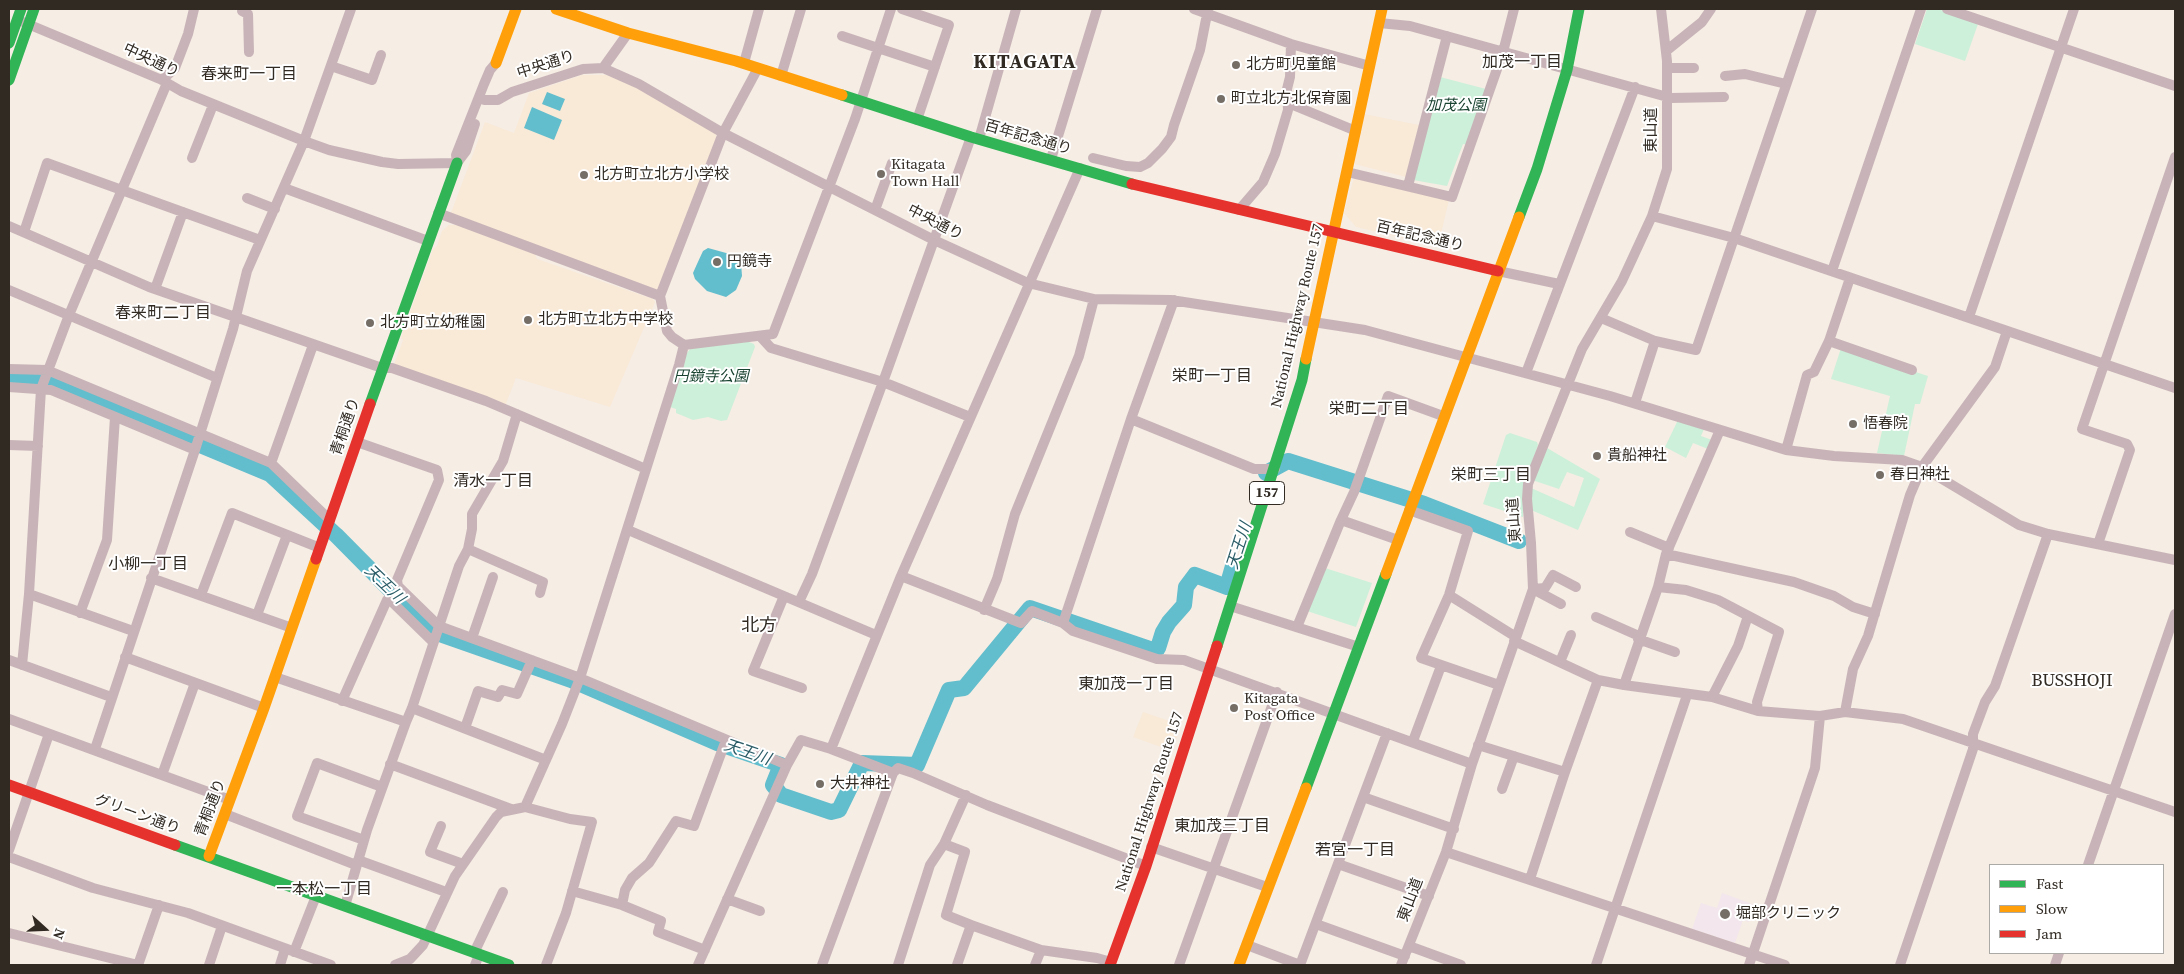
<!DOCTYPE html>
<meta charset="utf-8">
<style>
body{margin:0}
#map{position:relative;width:2184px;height:974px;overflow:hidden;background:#f6ede4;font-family:"Source Serif 4",serif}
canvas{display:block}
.frame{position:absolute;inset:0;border:10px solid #302a23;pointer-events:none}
.legend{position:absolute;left:1989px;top:864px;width:175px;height:90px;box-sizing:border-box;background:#fff;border:1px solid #acaaa7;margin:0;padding:6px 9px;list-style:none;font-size:15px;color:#302a23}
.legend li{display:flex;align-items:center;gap:10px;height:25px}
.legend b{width:25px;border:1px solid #acaaa7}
.north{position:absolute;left:20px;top:904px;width:50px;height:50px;-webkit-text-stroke:4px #fff;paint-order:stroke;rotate:110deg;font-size:14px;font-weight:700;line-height:20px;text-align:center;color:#302a23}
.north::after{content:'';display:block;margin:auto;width:18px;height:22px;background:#302a23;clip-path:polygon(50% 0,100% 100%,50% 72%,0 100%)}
</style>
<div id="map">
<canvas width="2184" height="974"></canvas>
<div class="frame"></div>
<ul class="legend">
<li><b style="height:6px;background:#30b455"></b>Fast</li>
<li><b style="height:6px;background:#ff9f0a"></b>Slow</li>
<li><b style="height:6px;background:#e5322d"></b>Jam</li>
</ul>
<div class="north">N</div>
</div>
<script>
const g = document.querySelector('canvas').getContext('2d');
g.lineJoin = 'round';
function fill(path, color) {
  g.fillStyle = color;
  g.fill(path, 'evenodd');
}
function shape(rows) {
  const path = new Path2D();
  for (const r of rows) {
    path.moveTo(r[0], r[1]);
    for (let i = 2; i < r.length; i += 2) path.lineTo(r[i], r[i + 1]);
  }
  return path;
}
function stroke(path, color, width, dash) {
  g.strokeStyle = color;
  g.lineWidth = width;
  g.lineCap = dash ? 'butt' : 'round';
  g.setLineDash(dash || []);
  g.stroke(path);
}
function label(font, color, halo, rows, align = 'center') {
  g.font = font + ' "Source Serif 4","Noto Sans JP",serif';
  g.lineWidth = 4;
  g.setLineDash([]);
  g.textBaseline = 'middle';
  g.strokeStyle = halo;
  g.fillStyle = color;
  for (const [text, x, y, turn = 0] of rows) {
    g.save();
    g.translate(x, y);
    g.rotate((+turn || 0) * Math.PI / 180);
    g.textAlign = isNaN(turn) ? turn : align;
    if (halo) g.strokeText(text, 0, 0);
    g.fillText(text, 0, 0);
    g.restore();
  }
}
const built = shape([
 [582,75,606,75,628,83,714,131,717,138,659,290,656,291,451,213,485,122,514,133,529,93],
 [1364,114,1419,125,1406,177,1354,164],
 [1354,178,1449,200,1438,246,1356,227,1344,213],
 [449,225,458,225,535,254,537,259,653,299,655,302,610,407,516,378,505,406,394,365,403,340,401,338,433,249,437,246,442,231],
 [1143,712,1181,725,1172,751,1133,737]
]);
const medical = shape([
 [1722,893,1755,905,1749,922,1743,920,1735,943,1692,929,1701,903,1717,908]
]);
const green = shape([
 [1927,9,1938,9,1978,24,1965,61,1915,44],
 [1440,77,1486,89,1467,145,1463,144,1447,186,1413,180],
 [744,340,754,344,755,347,727,420,721,421,708,417,693,420,676,413,676,409,670,407,686,354,691,348],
 [1841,348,1928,376,1920,404,1915,404,1904,456,1877,453,1890,396,1831,379],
 [1678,420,1704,429,1701,436,1712,440,1708,449,1693,443,1686,458,1665,447],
 [1510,433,1537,442,1538,445,1523,488,1523,517,1483,504,1506,435],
 [1547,448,1600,479,1578,530,1531,510,1531,488,1574,507,1584,478,1567,472,1559,489,1532,480],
 [1325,568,1372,583,1356,627,1307,611]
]);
const water = shape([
 [547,92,565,99,560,111,542,104],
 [532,107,562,120,554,140,524,128],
 [708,248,737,256,741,263,742,276,736,290,726,297,707,291,695,279,693,273,697,264,703,251]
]);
const river = shape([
 [9,379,41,381,66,389,270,474,336,535,431,631,571,680,717,743,781,765,773,785,781,795,831,812,839,810,862,763,917,765,949,690,964,688,1030,608,1153,650,1158,648,1163,632,1169,622,1184,605,1186,587,1195,575,1227,587,1233,566],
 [1266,473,1288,461,1424,504,1519,541]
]);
const street = shape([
 [243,9,242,11,248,14,249,52],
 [902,9,949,25,917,120],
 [1194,9,1291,44,1370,66],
 [1947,9,2175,86],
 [23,22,162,80,181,91,304,141,329,150,382,162,398,164,457,163],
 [1379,23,1410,26,1671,98,1724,97],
 [842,36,935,67],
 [1666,51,1702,22,1711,9],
 [744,63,759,9],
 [331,66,372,80,381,55],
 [603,68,628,33],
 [1667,68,1694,68],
 [781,76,801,9],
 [1725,76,1745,74,1786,84],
 [162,80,175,68,188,34,194,9],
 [484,100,498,100,512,92,583,69,603,68,639,84,723,133,934,240,1028,283,1094,299,1171,300,1365,330,1610,396,1786,450,1834,456,1902,460,1922,467,2019,525,2048,534,2175,560],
 [1288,103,1356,131],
 [979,139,1016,9],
 [192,158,213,105],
 [1093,158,1126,166,1140,167,1148,163,1162,149,1171,137,1174,125,1200,50,1208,9],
 [1051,159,1097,9],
 [457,163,456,155,484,84,490,70,496,63],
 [457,163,466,151,475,124],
 [1347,172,1452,197,1503,52,1514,9],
 [1408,186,1447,36],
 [284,188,428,241],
 [247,198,275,209],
 [875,210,892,163],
 [1239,210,1263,182,1275,154,1288,110,1287,89,1290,77,1291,44],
 [438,213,660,296],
 [1652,216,1734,238,2175,388],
 [9,226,149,287,382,368,392,368,486,401,646,469],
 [24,232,47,163,260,240],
 [1498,271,1559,284],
 [1832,271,1921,9],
 [155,289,183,212],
 [9,290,217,378],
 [1969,317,2074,9],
 [1601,318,1655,341,1696,350,1812,9],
 [760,336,771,348,883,382,970,417],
 [1829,341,1912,370],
 [684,345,773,334,855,119,891,9],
 [9,369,47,370,271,463,330,520],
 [1526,373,1635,87],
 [9,387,51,390,195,450],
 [1635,403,1655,341],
 [1131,419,1254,469,1275,469],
 [357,442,437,470,439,480,397,580,398,586,439,626,580,678,787,765],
 [9,445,38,446],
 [1786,450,1807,375,1814,372,1829,341,1850,278],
 [271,463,313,345],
 [1409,510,1468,531,1449,595,1421,658,1499,685],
 [1341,520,1398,540],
 [628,530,876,635],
 [1630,532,1669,548],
 [2098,544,2130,450,2127,444,2082,429,2175,157],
 [468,549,543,582,540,593],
 [1666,554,1794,582,1834,596,1853,607,1875,614],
 [901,576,1021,623,1032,611,1063,623,1073,631,1157,659,1184,660,1472,764],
 [151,578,292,628],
 [1658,587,1686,590,1718,600,1779,632,1757,702,1758,711],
 [29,594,133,631],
 [201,595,232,513,320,548],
 [1449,595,1516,637],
 [784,596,753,671,802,688],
 [799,602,812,574,883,382,971,137],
 [1561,604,1533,589,1545,588,1553,575,1576,587],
 [1230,606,1359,647],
 [984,610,997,579,1015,514,1079,356,1094,299],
 [80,613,107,540,115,417],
 [257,615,287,535],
 [1596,617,1639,636],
 [1063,623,1131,419,1174,300],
 [1297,627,1341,520,1354,492,1388,396,1443,416],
 [472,638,493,577],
 [1638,639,1675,652],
 [1514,641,1598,680,1624,685,1712,697,1758,711,1820,716,1845,712,1903,719,2175,812],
 [125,657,264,708],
 [9,660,111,697],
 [1560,662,1571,635],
 [22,665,29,594,41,389,69,315,167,83],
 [275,677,406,722],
 [1624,685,1658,587,1666,554,1720,430],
 [1712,697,1738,646,1748,616],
 [342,701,387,600,390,600,433,642],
 [412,708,546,760],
 [1845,712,1853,669,1868,636,1910,495,1922,467,1995,367,2007,331],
 [9,719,230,800],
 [465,728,478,691,498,697,502,690,517,694,532,660],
 [1413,741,1441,666],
 [1478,745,1565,772],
 [95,749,195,450,233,329,247,271,304,141,351,9],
 [390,764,511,809],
 [893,773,898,768,913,773,987,805,1146,866],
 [162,775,195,683],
 [1502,789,1514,756],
 [1363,797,1454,829],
 [525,807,570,819,592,822,566,913,546,965],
 [225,814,356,865],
 [441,826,430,852,463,864],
 [364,840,297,816,317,763,382,787],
 [944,844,965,852,946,915,971,925],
 [1151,847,1267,887],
 [9,850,49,734],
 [1446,852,1785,965],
 [9,857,93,888,188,913,331,965],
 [358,860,446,892],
 [1338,864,1429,896],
 [2088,865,2175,614],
 [1530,879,1565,772,1598,680],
 [572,891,622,905,661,921,658,932,705,950],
 [727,899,760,911],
 [622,905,625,890,632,878,649,863,676,821,694,826,726,740],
 [345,906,367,830,406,722,412,708,459,566,468,549,472,529,472,514,503,461,517,414],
 [1316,924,1405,956],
 [9,933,138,965],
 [1247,945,1300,965,1387,733],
 [1409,946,1461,965],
 [294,952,316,896],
 [474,953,503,892],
 [138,965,159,905],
 [209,965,222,926],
 [280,965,285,949],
 [395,965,410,959,423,945,455,876,496,817,501,812,525,807,562,724,580,678,679,365,684,345,672,337,667,331,660,296,723,133,758,68],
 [475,965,479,955],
 [698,965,787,765,801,740,831,749,901,576,1080,168],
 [822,965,893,773,831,749],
 [898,965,930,865,944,844,966,795],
 [957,965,971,925,1041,950,1097,958,1111,962],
 [1035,965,1041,950],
 [1179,965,1277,692],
 [1401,965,1446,852,1472,764,1533,589,1531,543,1527,499,1528,484,1582,349,1622,281,1652,216,1667,169,1667,61,1661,9],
 [1596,965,1687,695],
 [1749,965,1815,768,1820,716],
 [1900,965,1973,749,1973,734,1985,702,1995,686,2048,534],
 [2055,965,2059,953]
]);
const fast = shape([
 [9,43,21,9],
 [9,80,34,9],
 [842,95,971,137,1132,184],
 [1519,217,1537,169,1567,70,1579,9],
 [370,404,457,163],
 [1217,646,1302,380,1306,359],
 [1306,788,1386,574],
 [175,845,509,965]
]);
const slow = shape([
 [556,9,628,33,736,61,842,95],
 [496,63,516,9],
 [1306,359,1382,9],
 [1386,574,1519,217],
 [209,856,264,708,316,559],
 [1239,965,1306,788]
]);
const jam = shape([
 [1132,184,1498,271],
 [316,559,370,404],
 [9,785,175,845],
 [1110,965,1146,866,1217,646]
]);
const markers = [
 [1236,65,5,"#756e67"],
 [1221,99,5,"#756e67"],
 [881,174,5,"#756e67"],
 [584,175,5,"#756e67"],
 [717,262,5,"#756e67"],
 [528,320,5,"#756e67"],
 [370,323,5,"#756e67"],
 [1853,424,5,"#756e67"],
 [1597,456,5,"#756e67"],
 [1880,475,5,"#756e67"],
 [1234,708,5,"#756e67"],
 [820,784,5,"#756e67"],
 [1725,914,6,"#756e67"]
];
const shields = [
 [1267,493,35]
];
const shieldNames = [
 ["157",1267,493]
];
const streetNames = [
 ["中央通り",151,61,25],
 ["中央通り",546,65,-18],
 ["東山道",1652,130,-90],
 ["百年記念通り",1028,138,16],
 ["中央通り",935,223,27],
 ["百年記念通り",1420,237,13],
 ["National Highway Route 157",1298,316,-77],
 ["青桐通り",346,427,-71],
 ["東山道",1515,520,-94],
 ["National Highway Route 157",1150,802,-72],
 ["青桐通り",211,808,-69],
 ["グリーン通り",137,815,20],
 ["東山道",1411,900,-69]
];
const poiNames = [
 ["北方町児童館",1246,65],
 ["町立北方北保育園",1231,99],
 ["Kitagata",891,165],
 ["Town Hall",891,182],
 ["北方町立北方小学校",594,175],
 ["円鏡寺",727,262],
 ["北方町立北方中学校",538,320],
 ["北方町立幼稚園",380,323],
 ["悟春院",1863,424],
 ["貴船神社",1607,456],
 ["春日神社",1890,475],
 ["Kitagata",1244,699],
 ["Post Office",1244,716],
 ["大井神社",830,784],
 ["堀部クリニック",1736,914]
];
const parkNames = [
 ["加茂公園",1456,106],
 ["円鏡寺公園",711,377]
];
const neighbourhoodNames = [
 ["加茂一丁目",1522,63],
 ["春来町一丁目",249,75],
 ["春来町二丁目",163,314],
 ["栄町一丁目",1212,377],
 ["栄町二丁目",1369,410],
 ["栄町三丁目",1491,476],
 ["清水一丁目",493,482],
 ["小柳一丁目",148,565],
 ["東加茂一丁目",1126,685],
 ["東加茂三丁目",1222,827],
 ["若宮一丁目",1355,851],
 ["一本松一丁目",324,890]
];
const waterNames = [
 ["天王川",1240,546,-72],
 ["天王川",384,585,44],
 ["天王川",747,753,19]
];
const quarterNames = [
 ["北方",759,626],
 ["BUSSHOJI",2072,681]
];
const districtNames = [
 ["KITAGATA",1025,63]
];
fill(built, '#f9e9d7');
fill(medical, '#f3e6ec');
fill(green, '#cdf0da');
fill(water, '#62bdcc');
stroke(river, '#62bdcc', 16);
stroke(street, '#c8b4b8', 10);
stroke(fast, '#30b455', 11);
stroke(slow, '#ff9f0a', 11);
stroke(jam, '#e5322d', 11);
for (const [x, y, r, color] of markers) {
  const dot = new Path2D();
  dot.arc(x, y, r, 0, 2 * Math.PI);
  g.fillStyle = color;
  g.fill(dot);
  stroke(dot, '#fff', 2);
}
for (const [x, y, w] of shields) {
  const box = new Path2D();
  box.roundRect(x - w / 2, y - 11.5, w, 23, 4);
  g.fillStyle = '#fff';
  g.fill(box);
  stroke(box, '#302a23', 1);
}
label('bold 14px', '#302a23', null, shieldNames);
label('15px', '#302a23', '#fff', streetNames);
label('15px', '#302a23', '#fff', poiNames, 'left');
label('italic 15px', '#194331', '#fff', parkNames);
label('16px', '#302a23', '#fff', neighbourhoodNames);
label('italic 16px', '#2a5c67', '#fff', waterNames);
label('18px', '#302a23', '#fff', quarterNames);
g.letterSpacing = '1px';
label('bold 20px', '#302a23', '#fff', districtNames);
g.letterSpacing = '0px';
</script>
